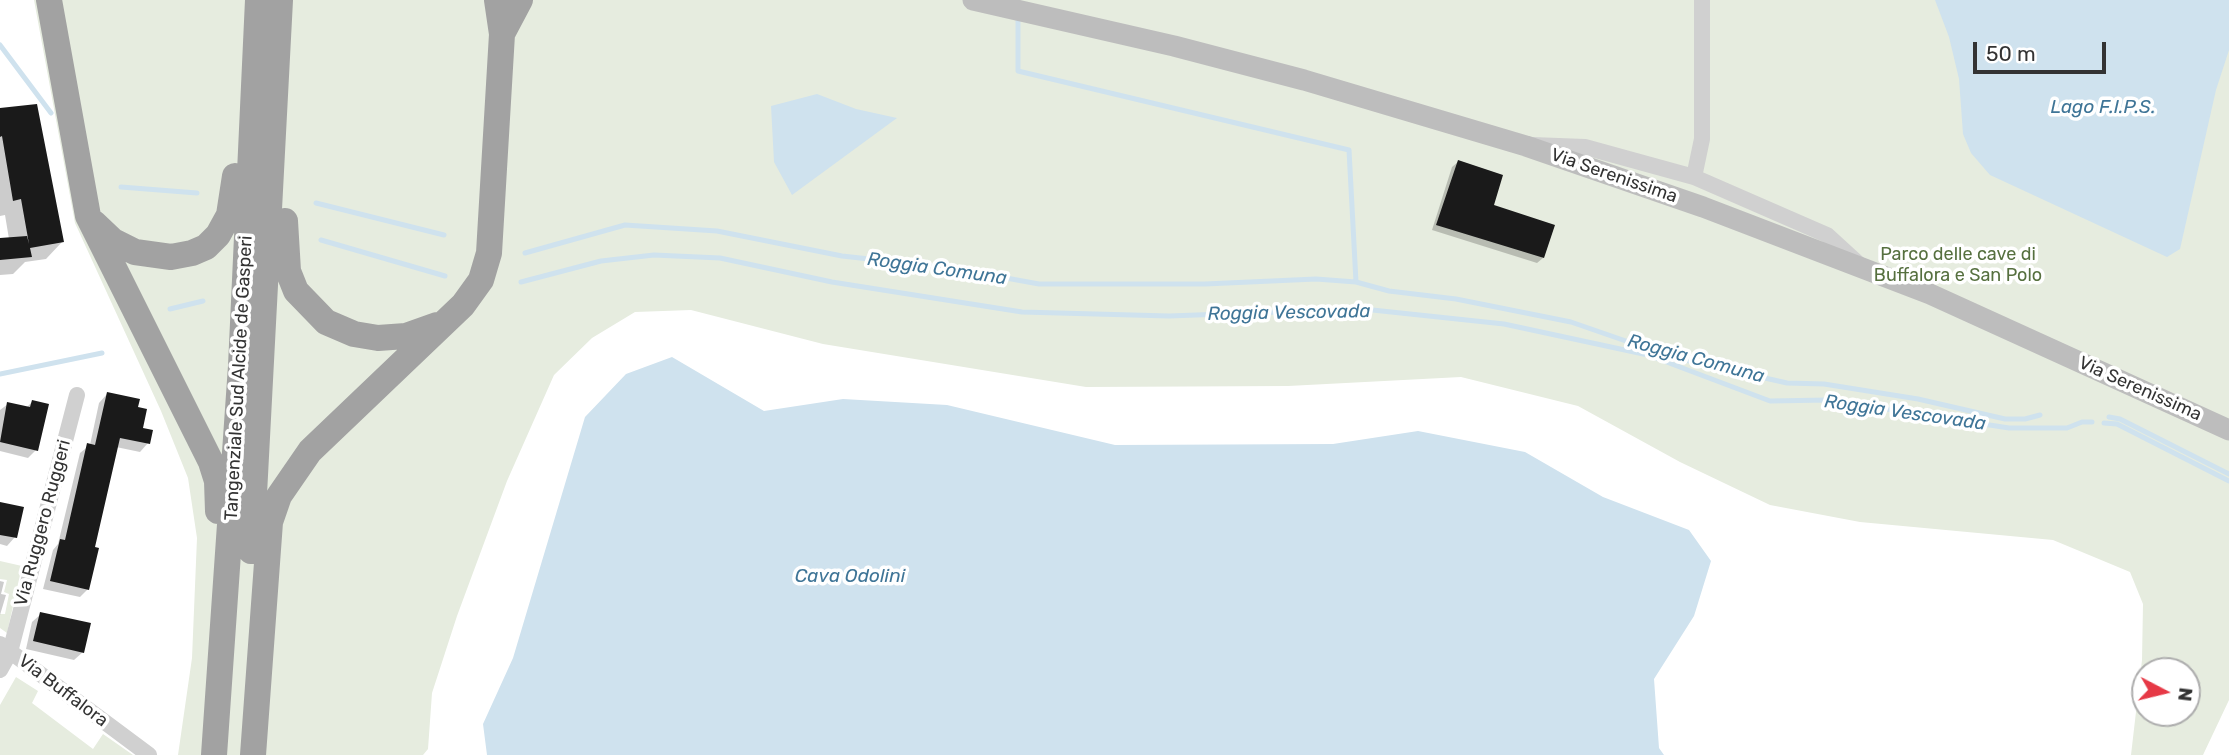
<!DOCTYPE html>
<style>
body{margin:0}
#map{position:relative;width:2229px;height:755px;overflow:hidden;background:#fff;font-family:Rubik,sans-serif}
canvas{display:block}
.north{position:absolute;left:2131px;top:657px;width:70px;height:70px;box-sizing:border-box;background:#fff;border:2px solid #adadad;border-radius:50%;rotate:97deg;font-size:19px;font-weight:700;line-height:28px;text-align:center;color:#333}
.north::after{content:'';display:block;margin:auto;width:24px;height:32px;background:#e63946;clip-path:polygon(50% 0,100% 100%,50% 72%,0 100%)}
.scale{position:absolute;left:1973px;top:42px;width:133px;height:32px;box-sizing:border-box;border:4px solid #333;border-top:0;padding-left:9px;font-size:21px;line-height:24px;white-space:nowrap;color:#333;-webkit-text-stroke:5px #fff;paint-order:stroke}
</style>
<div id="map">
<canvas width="2229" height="755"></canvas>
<div class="north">N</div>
<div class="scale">50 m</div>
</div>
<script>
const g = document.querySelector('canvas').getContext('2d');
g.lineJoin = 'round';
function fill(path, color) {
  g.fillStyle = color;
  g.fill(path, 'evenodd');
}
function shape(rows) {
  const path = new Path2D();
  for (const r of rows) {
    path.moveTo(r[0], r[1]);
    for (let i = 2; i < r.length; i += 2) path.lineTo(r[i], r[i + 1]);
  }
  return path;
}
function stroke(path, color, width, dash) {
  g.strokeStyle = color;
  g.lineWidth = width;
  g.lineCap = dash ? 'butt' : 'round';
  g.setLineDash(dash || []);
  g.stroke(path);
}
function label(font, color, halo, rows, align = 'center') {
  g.font = font + ' Rubik,sans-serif';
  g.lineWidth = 7;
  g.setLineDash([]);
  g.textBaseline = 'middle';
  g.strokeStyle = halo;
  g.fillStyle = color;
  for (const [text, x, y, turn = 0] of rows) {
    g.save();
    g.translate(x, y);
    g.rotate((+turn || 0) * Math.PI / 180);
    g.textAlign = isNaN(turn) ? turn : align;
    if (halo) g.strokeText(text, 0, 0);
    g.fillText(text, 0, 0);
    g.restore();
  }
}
const green = shape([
 [34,0,2229,0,2229,700,2203,755,2131,755,2142,660,2143,604,2130,572,2053,540,1860,522,1770,505,1680,462,1578,406,1461,377,1288,386,1086,387,823,344,691,310,635,312,592,338,554,375,507,481,457,616,432,693,428,749,423,755,178,755,192,658,197,538,188,478,161,411,75,223],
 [2145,671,2187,671,2187,713,2145,713],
 [0,561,22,566,7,633,0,628,0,614,5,614,9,594,4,592,7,580,0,579],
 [16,677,38,691,32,703,93,749,103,734,133,755,0,755,0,705]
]);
const water = shape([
 [1935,0,2229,0,2229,50,2216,90,2180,249,2167,257,1990,175,1971,153,1963,134,1959,79,1949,37],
 [817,94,856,109,897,118,792,195,774,162,771,106],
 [672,357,764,411,843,399,947,405,1115,445,1333,444,1418,431,1525,452,1603,497,1689,530,1711,561,1694,616,1654,679,1659,748,1664,755,487,755,483,724,513,658,585,417,626,374]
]);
const shadow = shape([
 [0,109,62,242,46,259,25,262,13,274,0,275,0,240,9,239,5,215,0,216],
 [1458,162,1491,206,1543,258,1537,263,1432,230,1452,167],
 [107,394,136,408,148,443,140,452,116,447,93,549,88,589,80,597,43,589,53,550,58,544,80,453,90,445,99,403],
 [32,402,36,450,28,458,0,451,0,410,8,404,26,408],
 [0,503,15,537,7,546,0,544],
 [0,581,4,582,1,594,6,595,0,615],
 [41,614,83,652,74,660,26,649,32,622]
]);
const stream = shape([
 [1018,15,1018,71,1349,150,1356,282],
 [0,45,51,113],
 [121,187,197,193],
 [316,203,444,235],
 [321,240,445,276],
 [525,253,625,225,717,231,842,256,951,268,1039,284,1205,284,1316,279,1356,282,1389,291,1456,299,1571,322,1672,357,1787,383,1824,384,1918,399,2005,419,2025,419,2040,415],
 [521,282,601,261,654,255,720,258,832,282,1022,312,1169,316,1363,309,1504,324,1648,355,1770,401,1828,400,2009,428,2067,428,2082,422,2092,422],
 [170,309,203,301],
 [0,374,102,353],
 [2109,417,2120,419,2229,474],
 [2104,423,2117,424,2229,481]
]);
const building = shape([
 [37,104,64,242,30,248,32,257,0,260,0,238,27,236,29,244,21,199,13,201,2,136,0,137,0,108],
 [1458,160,1503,175,1494,205,1555,225,1544,258,1436,225],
 [107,392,140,399,138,407,147,409,143,428,153,430,150,444,120,438,95,547,99,548,89,590,50,581,60,539,65,540,87,443,95,445],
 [32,400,49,404,38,451,0,442,7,402,30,407],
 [0,502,24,507,17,538,0,535],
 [40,612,91,623,84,653,33,641]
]);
const minor = shape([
 [1532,145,1585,147,1694,177,1827,235,1862,267],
 [1694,177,1702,139,1702,0],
 [0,644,149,755],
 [0,670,10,652,77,395]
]);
const secondary = shape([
 [973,0,1174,46,1304,80,1526,146,1703,207,1930,294,2229,430]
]);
const trunk = shape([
 [49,0,88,216,211,462,217,481,218,511],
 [502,34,520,0],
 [285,221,288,271,296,291,326,322,354,334,378,338,406,336,437,325],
 [94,223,113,241,135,252,171,257,192,253,206,247,218,235,229,215,235,176],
 [251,551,280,0],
 [214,755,241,366,258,0],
 [253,755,270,522,279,496,310,451,463,305,481,280,489,253,502,34,497,0]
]);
const streetNames = [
 ["Via Serenissima",1614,176,19],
 ["Tangenziale Sud Alcide de Gasperi",239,378,-87],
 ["Via Serenissima",2140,389,24],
 ["Via Ruggero Ruggeri",43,523,-75],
 ["Via Buffalora",63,691,37]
];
const parkNames = [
 ["Parco delle cave di",1958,255],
 ["Buffalora e San Polo",1958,276]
];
const waterNames = [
 ["Lago F.I.P.S.",2103,108],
 ["Roggia Comuna",937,269,8],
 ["Roggia Vescovada",1289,313,-1],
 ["Roggia Comuna",1696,359,15],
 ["Roggia Vescovada",1905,413,8],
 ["Cava Odolini",850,577]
];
fill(green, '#e6ecdf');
fill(water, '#cfe2ee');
fill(shadow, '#0003');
stroke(stream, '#cfe2ee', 5);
fill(building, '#1a1a1a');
stroke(minor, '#d0d0d0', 16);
stroke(secondary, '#bdbdbd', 21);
stroke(trunk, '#a2a2a2', 26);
label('18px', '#333', '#fff', streetNames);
label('18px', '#56703f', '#fff', parkNames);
label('italic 19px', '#3f7597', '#fff', waterNames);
</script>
